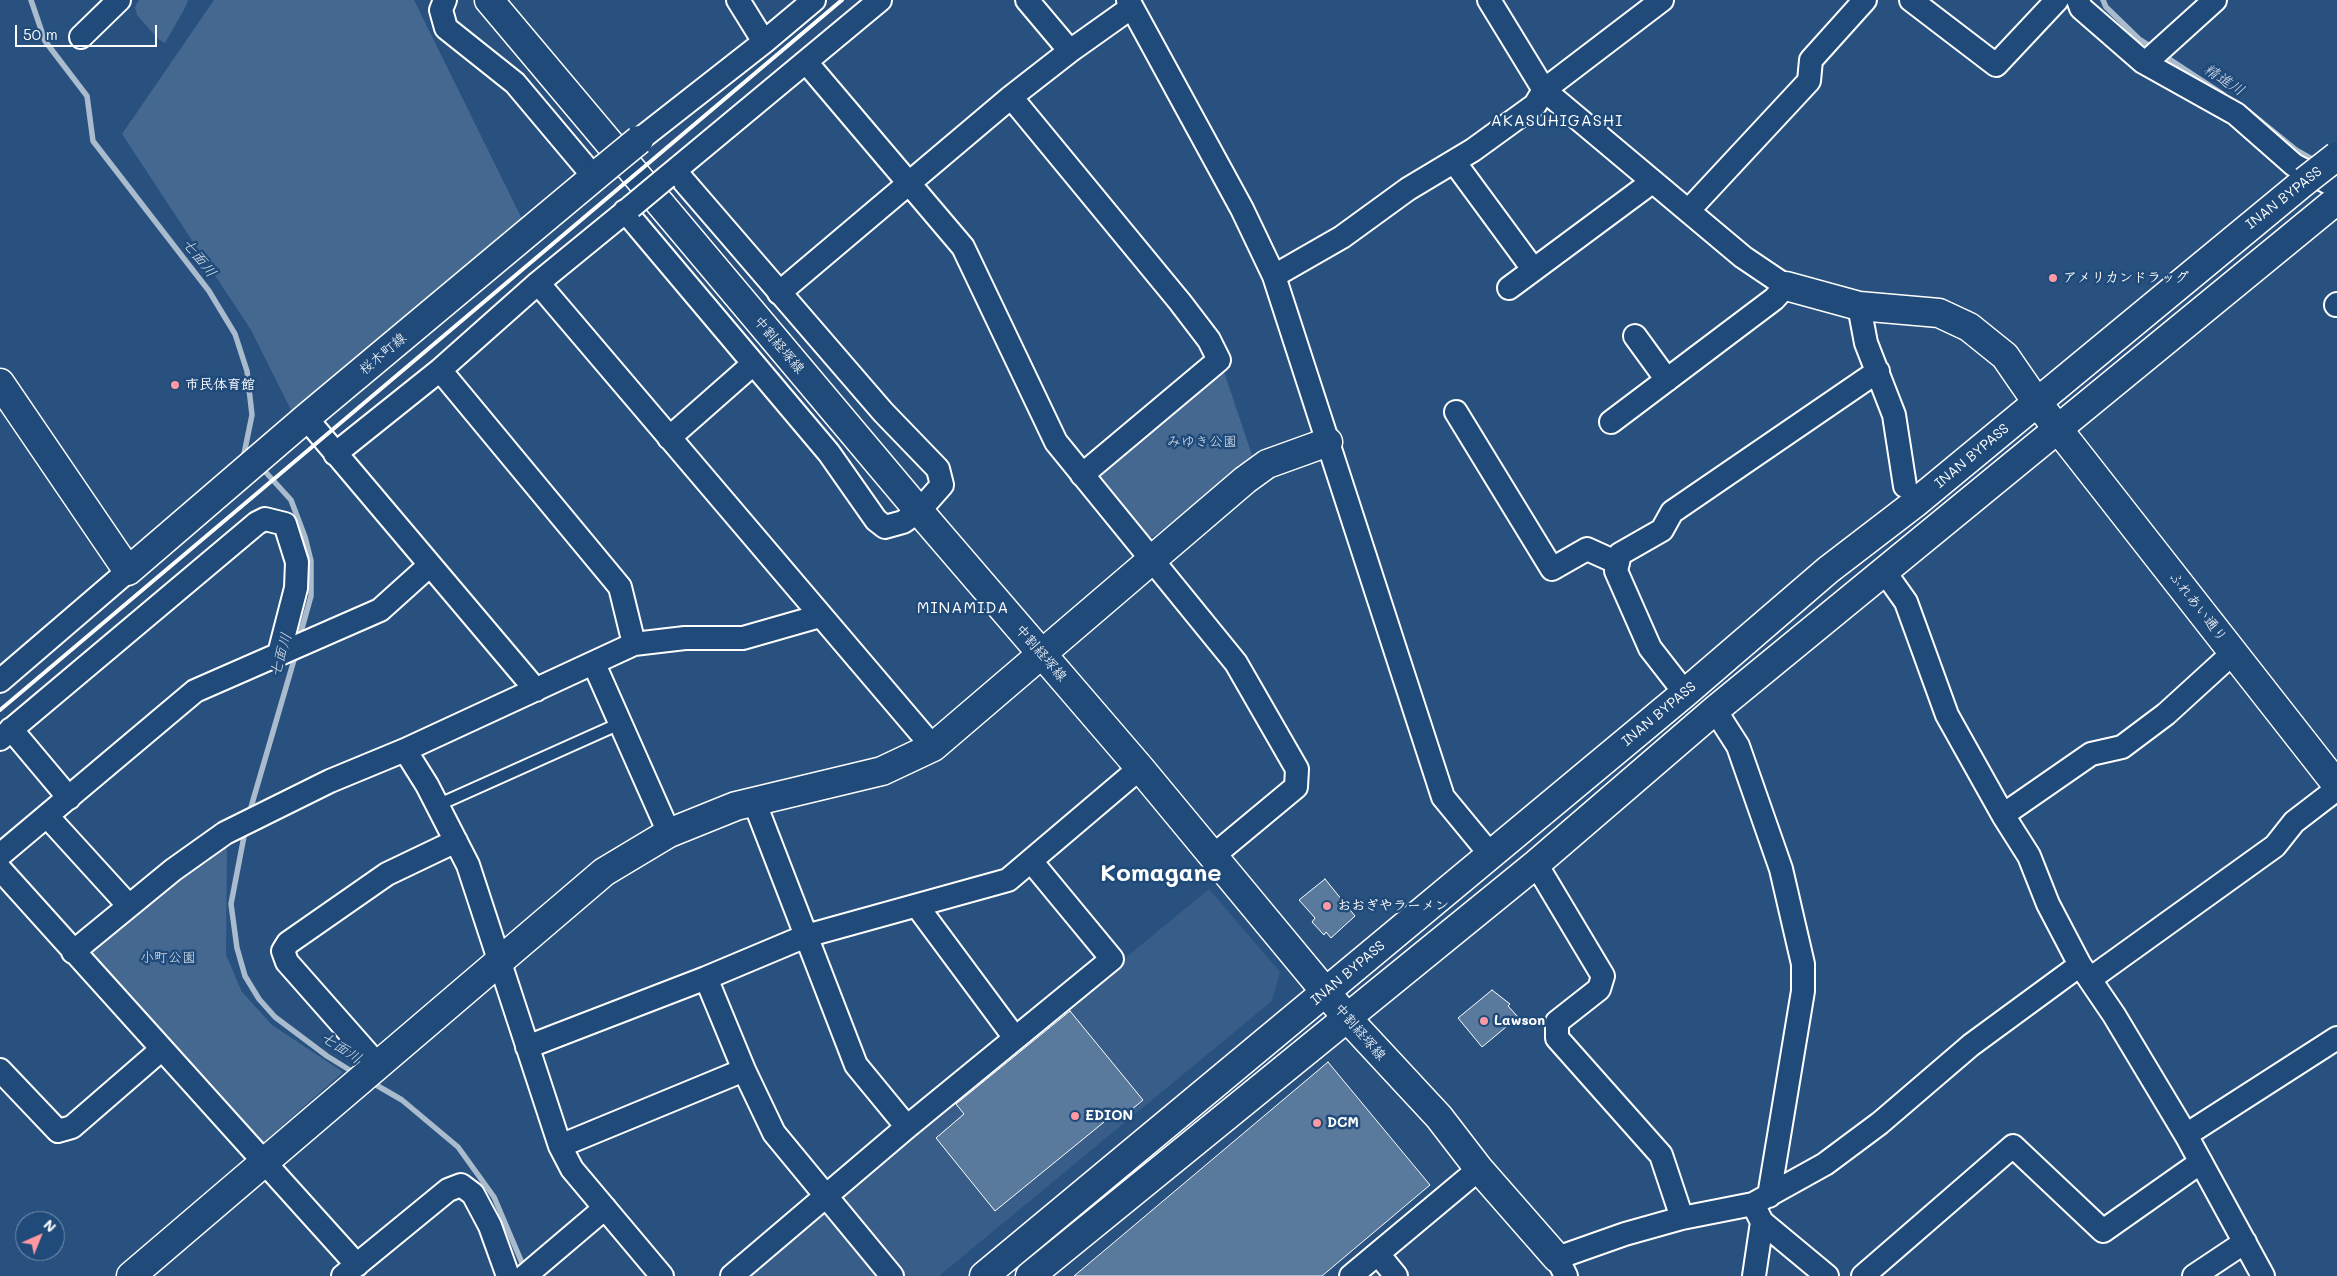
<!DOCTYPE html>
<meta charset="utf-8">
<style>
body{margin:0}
#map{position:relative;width:2337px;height:1276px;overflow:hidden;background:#28517f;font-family:Mali,sans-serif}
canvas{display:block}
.north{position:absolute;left:15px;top:1211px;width:50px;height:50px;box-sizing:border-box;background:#1f4a7a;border:1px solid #7992af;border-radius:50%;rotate:44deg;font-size:14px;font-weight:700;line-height:20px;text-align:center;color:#fff}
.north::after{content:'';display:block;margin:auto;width:18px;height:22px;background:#ff9aa2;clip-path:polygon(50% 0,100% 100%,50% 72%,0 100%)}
.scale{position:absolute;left:15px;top:25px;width:142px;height:22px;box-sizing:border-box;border:2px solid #fff;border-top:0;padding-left:6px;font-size:15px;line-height:18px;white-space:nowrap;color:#fff;-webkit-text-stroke:4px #1f4a7a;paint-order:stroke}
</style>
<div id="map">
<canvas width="2337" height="1276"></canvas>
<div class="north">N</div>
<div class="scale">50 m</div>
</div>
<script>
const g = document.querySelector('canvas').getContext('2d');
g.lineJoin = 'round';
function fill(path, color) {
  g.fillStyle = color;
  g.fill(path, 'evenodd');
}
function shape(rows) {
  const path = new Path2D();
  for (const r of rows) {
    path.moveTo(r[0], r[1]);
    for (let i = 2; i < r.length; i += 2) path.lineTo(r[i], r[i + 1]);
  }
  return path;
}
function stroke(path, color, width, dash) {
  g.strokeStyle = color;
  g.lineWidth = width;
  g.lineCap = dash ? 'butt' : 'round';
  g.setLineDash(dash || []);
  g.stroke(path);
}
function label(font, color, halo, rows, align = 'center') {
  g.font = font + ' Mali,"Klee One",sans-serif';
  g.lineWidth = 5;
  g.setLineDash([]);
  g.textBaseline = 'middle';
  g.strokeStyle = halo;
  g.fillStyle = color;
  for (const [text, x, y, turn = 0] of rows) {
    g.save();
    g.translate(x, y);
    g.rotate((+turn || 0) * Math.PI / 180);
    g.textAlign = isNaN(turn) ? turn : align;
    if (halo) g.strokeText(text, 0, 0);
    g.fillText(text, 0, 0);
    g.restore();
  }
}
const built = shape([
 [1209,889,1280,972,1272,1001,939,1276,902,1276,840,1203,840,1193],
 [827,1210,882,1276,740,1276]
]);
const green = shape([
 [139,0,188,0,186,6,165,43,158,39,137,15,135,7],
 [214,0,414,0,523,221,295,418,251,330,122,134],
 [1223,369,1253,458,1153,537,1144,536,1098,483,1098,472],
 [227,843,226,955,242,992,272,1025,343,1072,264,1142,258,1142,89,959,90,947]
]);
const stream = shape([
 [31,0,45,41,87,96,93,141,209,291,235,334,247,371,252,415,244,454,248,457],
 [2103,0,2106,7,2139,39,2153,48],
 [2163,55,2224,95],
 [2248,111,2296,150,2317,162],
 [261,467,291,500,305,537,311,561,311,596,299,639],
 [249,814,296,653],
 [245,831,231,904,237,948,245,976,259,999,275,1017,327,1056,356,1074],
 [371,1082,402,1100,458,1147,494,1197,525,1270]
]);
const building = shape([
 [1325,879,1355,916,1331,938,1326,932,1324,935,1312,922,1315,918,1299,900,1325,879],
 [1492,990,1510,1004,1508,1006,1518,1017,1482,1047,1458,1018,1492,990],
 [1070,1011,1143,1100,1125,1115,1120,1109,995,1211,936,1138,964,1114,956,1104,1070,1011],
 [1328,1062,1430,1185,1322,1276,1074,1276,1328,1062]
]);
const lane = shape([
 [438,805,621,723]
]);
const street = shape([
 [445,0,441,10,446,28,515,83,594,177],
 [738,0,764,42],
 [1027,0,1070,51],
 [1128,0,1242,209,1274,276,1443,797,1490,854],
 [1489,0,1544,90,1743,257,1786,286,1774,299,1611,422],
 [1911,0,1996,65,2057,0],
 [2078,0,2081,8,2143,62,2236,114,2294,165,2337,187],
 [81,37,119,0],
 [806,62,963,247,1056,442,1236,663,1297,769,1296,787,1213,856],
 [2143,62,2152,57,2215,0],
 [1011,97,1180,302,1209,340,1219,360,1082,475],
 [639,140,764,42,814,0],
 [1455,163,1533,269],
 [667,177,880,0],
 [625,211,829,453,876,520,885,527,903,522,919,511,942,485,938,469,883,412,675,171],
 [1688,211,1809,81,1811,60,1865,0],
 [1274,276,1342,237,1408,189,1473,150,1535,105,1544,90,1662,0],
 [538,283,933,747],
 [1509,288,1652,182],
 [779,293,1011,97,1070,51,1132,7],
 [2336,305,2337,304],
 [1859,306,1866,343,1894,415,1905,486],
 [1635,336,1667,380],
 [440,370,620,587,634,644],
 [1456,412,1552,569,1587,549,1618,563],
 [306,418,536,690],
 [669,438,753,364],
 [335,454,440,370,538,283,631,207],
 [1884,571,1906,602,1947,715,2003,815,2029,856,2048,904,2080,965,2114,1015,2186,1135,2263,1276],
 [594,664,669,833],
 [0,681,128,571],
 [1685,693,1650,648,1616,571,1620,554,1662,530,1672,512,1878,371],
 [1715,710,1738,746,1781,869,1803,964,1803,991,1769,1196],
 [11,729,69,798],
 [0,739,257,523,265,519,285,524,297,562,296,588,279,654],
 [405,750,427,785,468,865,560,1146,572,1169,662,1276],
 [754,801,856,1065,907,1127],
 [2003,815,2091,754,2122,747,2166,714,2234,652],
 [47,816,129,906],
 [0,855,195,691,380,610,430,565],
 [1536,864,1603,976,1599,989,1557,1022,1557,1038,1661,1155,1682,1218],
 [0,869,357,1265],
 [917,906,1015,1038],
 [73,952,173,870,225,833,330,781,405,750,634,644,685,638,743,638,820,616],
 [706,978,744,1070,774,1133,892,1276],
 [2090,979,2275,846,2294,822,2337,789],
 [527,1047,706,978,806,936,1008,880,1140,768],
 [377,1064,287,962,283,951,288,943,387,874,456,841],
 [0,1070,58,1131,72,1127,162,1049],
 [2186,1135,2337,1038],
 [560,1146,744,1070],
 [1753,1204,1825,1164,1880,1123,1971,1045,2080,965],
 [1378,1254,1396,1276],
 [343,1276,448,1190,461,1185,473,1194,490,1226,508,1276],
 [525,1276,605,1208],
 [732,1276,907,1127,1112,959,1031,861],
 [1351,1276,1479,1169],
 [1566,1276,1557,1258,1625,1234,1682,1218,1753,1204,1762,1222,1827,1276],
 [1754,1276,1762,1222],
 [1863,1276,2013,1146,2103,1231,2201,1162],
 [2194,1276,2245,1242]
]);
const secondary = shape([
 [489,0,919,511,1140,768,1348,1019,1439,1117,1479,1169,1557,1258],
 [1786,286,1859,306,1939,313,1969,327,2005,356,2036,401,2337,785],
 [0,383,128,571,306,418,605,168],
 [131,1276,604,872,669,833,736,806,882,771,933,747,1245,480,1267,464,1328,442]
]);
const highway = shape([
 [984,1276,1685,693,1828,570,1914,504,2305,181],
 [1030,1276,1536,864,1715,710,2337,200]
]);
const rail = shape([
 [0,710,842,0]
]);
const streetBridge = shape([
 [631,207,667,177]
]);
const secondaryBridge = shape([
 [605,168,639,140]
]);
const highwayBridge = shape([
 [2305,181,2337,156]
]);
const markers = [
 [2053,278,5,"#ff9aa2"],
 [175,385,5,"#ff9aa2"],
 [1327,906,5,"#ff9aa2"],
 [1484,1021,5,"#ff9aa2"],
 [1075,1116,5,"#ff9aa2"],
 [1317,1123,5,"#ff9aa2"]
];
const streetNames = [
 ["INAN BYPASS",2284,198,-38],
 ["中割経塚線",779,345,50],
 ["桜木町線",383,354,-40],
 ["INAN BYPASS",1972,456,-40],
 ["ふれあい通り",2198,607,52],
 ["中割経塚線",1041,653,49],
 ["INAN BYPASS",1659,714,-40],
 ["INAN BYPASS",1348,973,-40],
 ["中割経塚線",1360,1032,49]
];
const poiNames = [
 ["アメリカンドラッグ",2063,278],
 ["市民体育館",185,385],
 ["おおぎやラーメン",1337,906],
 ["Lawson",1494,1021],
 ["EDION",1085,1116],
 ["DCM",1327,1123]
];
const parkNames = [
 ["みゆき公園",1202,442],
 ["小町公園",168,958]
];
const waterNames = [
 ["精進川",2224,80,33],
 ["七面川",199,258,52],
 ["七面川",281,655,-74],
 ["七面川",341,1048,33]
];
const quarterNames = [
 ["AKASUHIGASHI",1557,121],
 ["MINAMIDA",963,608]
];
const townNames = [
 ["Komagane",1161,874]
];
fill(built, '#375d88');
fill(green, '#446890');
stroke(stream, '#aabbcd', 5.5);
fill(building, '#5a7a9d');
stroke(building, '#fff', 1);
stroke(lane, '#fff', 15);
stroke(street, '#fff', 26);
stroke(secondary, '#fff', 31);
stroke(highway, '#fff', 31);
stroke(lane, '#1f4a7a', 11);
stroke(street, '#1f4a7a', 22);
stroke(secondary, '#1f4a7a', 28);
stroke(highway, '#1f4a7a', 28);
stroke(rail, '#fff', 4);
stroke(streetBridge, '#fff', 26, []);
stroke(secondaryBridge, '#fff', 31, []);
stroke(highwayBridge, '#fff', 31, []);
stroke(streetBridge, '#1f4a7a', 22);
stroke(secondaryBridge, '#1f4a7a', 28);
stroke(highwayBridge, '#1f4a7a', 28);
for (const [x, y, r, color] of markers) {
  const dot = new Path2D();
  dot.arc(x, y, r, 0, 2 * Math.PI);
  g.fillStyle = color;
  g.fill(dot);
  stroke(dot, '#1f4a7a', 2);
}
label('14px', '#fff', '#1f4a7a', streetNames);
label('bold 14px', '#fff', '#1f4a7a', poiNames, 'left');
label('14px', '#dae1e9', '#1f4a7a', parkNames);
label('italic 15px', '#d4dde6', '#1f4a7a', waterNames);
g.letterSpacing = '1px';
label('16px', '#fff', '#1f4a7a', quarterNames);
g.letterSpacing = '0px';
label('bold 24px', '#fff', '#1f4a7a', townNames);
</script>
